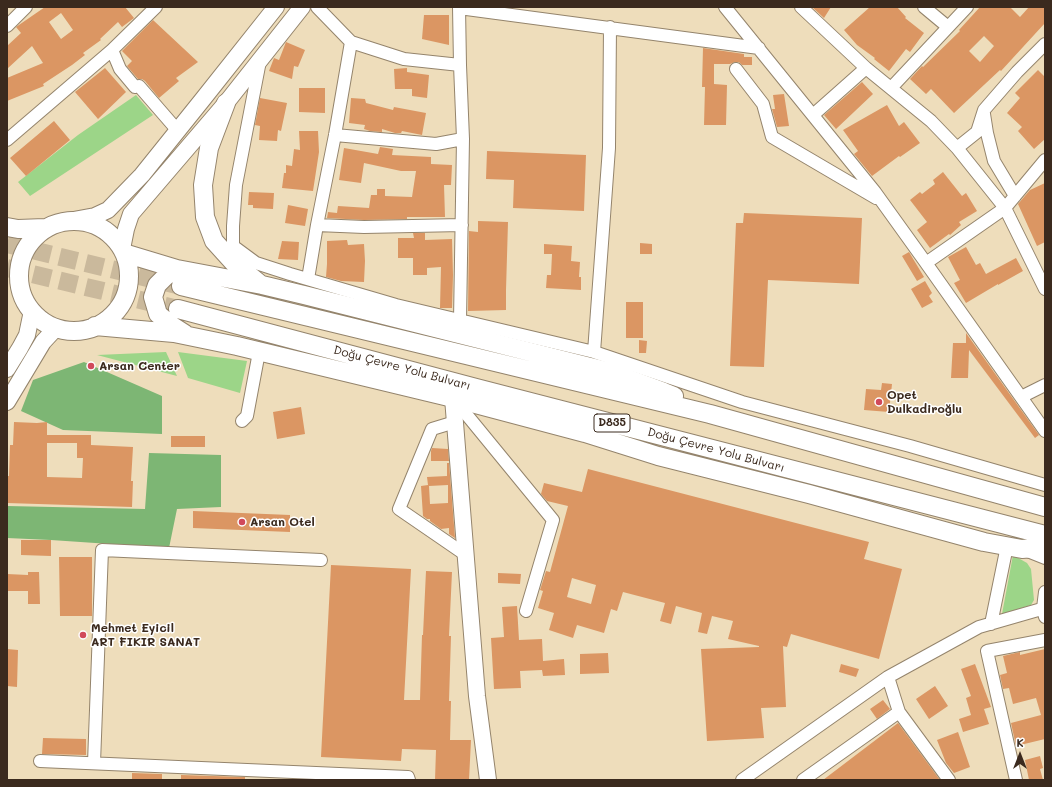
<!DOCTYPE html>
<meta charset="utf-8">
<style>
body{margin:0}
#map{position:relative;width:1052px;height:787px;overflow:hidden;background:#edb;font-family:Mali,sans-serif}
canvas{display:block}
.frame{position:absolute;inset:0;border:8px solid #3b2a1e;pointer-events:none}
.north{position:absolute;left:1000px;top:735px;width:40px;height:40px;-webkit-text-stroke:3px #fff;paint-order:stroke;rotate:0deg;font-size:11px;font-weight:700;line-height:16px;text-align:center;color:#3b2a1e}
.north::after{content:'';display:block;margin:auto;width:14px;height:18px;background:#3b2a1e;clip-path:polygon(50% 0,100% 100%,50% 72%,0 100%)}
</style>
<div id="map">
<canvas width="1052" height="787"></canvas>
<div class="frame"></div>
<div class="north">K</div>
</div>
<script>
const g = document.querySelector('canvas').getContext('2d');
g.lineJoin = 'round';
function fill(path, color) {
  g.fillStyle = color;
  g.fill(path, 'evenodd');
}
function shape(rows) {
  const path = new Path2D();
  for (const r of rows) {
    if (r.length === 3) {
      path.moveTo(r[0] + r[2], r[1]);
      path.arc(r[0], r[1], r[2], 0, 2 * Math.PI);
      continue;
    }
    path.moveTo(r[0], r[1]);
    for (let i = 2; i < r.length; i += 2) path.lineTo(r[i], r[i + 1]);
  }
  return path;
}
function stroke(path, color, width, dash) {
  g.strokeStyle = color;
  g.lineWidth = width;
  g.lineCap = dash ? 'butt' : 'round';
  g.setLineDash(dash || []);
  g.stroke(path);
}
function label(font, color, halo, rows, align = 'center') {
  g.font = font + ' Mali,sans-serif';
  g.lineWidth = 3;
  g.setLineDash([]);
  g.textBaseline = 'middle';
  g.strokeStyle = halo;
  g.fillStyle = color;
  for (const [text, x, y, turn = 0] of rows) {
    g.save();
    g.translate(x, y);
    g.rotate((+turn || 0) * Math.PI / 180);
    g.textAlign = isNaN(turn) ? turn : align;
    if (halo) g.strokeText(text, 0, 0);
    g.fillText(text, 0, 0);
    g.restore();
  }
}
const green = shape([
 [136,95,153,115,30,196,18,182,78,135],
 [166,352,177,376,97,355],
 [178,352,247,361,240,393,188,378],
 [1013,555,1027,563,1031,569,1034,600,1031,605,1002,614]
]);
const forest = shape([
 [84,362,162,396,162,434,63,430,21,411,33,380],
 [149,453,221,455,221,507,177,509,169,548,51,540,7,538,7,506,145,509]
]);
const building = shape([
 [45,7,125,7,134,18,122,27,118,22,100,39,101,40,83,53,85,55,72,65,43,84,44,86,7,101,7,78,43,63,32,46,7,69,7,46,21,33,16,27],
 [61,13,73,30,61,39,49,22],
 [812,7,831,7,824,18],
 [870,7,897,7,906,17,905,18,924,33,910,52,906,49,889,71,874,59,875,58,857,45,844,30],
 [980,7,1010,7,1020,17,1029,7,1045,7,1045,23,1001,71,1000,70,954,113,931,89,926,94,910,79,922,66,923,67,960,31,959,30],
 [984,36,994,46,980,62,969,51],
 [424,15,449,15,449,45,422,39],
 [153,20,198,62,176,78,179,81,159,98,145,81,142,79,138,79,127,66,132,61,122,51],
 [286,42,305,50,298,67,294,66,292,79,269,71,274,58,279,60],
 [703,48,744,54,744,57,752,57,752,65,742,65,739,62,735,62,730,64,714,64,714,84,727,85,726,125,704,125,705,87,702,87],
 [105,68,126,92,98,119,75,92],
 [407,68,407,72,429,75,427,98,412,96,412,89,395,89,394,69],
 [1038,70,1045,77,1045,139,1034,149,1018,131,1022,127,1007,113,1020,98,1015,93],
 [862,82,873,94,836,129,824,115],
 [299,88,325,88,325,113,299,112],
 [784,94,789,126,777,127,772,109,775,109,773,95],
 [260,98,287,103,281,131,278,130,277,141,259,140,260,126,255,125],
 [351,98,365,99,366,103,393,110,394,107,426,113,422,135,402,131,401,133,395,133,382,129,382,132,370,131,364,129,365,125,349,123],
 [887,105,899,126,904,122,920,143,900,157,899,156,872,176,854,154,858,151,843,130],
 [54,121,70,140,26,176,10,158],
 [299,131,318,131,319,152,313,191,282,188,284,173,286,173,286,165,292,166,294,149,300,150],
 [380,147,393,149,392,155,431,157,431,164,452,165,451,185,444,185,445,217,407,217,407,219,364,220,327,218,328,212,337,213,338,206,369,208,371,195,377,195,377,189,385,189,385,196,412,197,416,171,401,171,364,163,361,183,339,180,344,148,378,154],
 [487,151,586,155,584,211,513,208,514,180,486,179],
 [943,172,962,196,966,193,977,211,959,222,961,225,950,235,949,234,930,248,917,230,927,222,910,200,920,192,922,194,935,184,933,180],
 [1045,183,1045,242,1037,246,1018,204,1030,190],
 [249,192,274,193,273,209,253,208,253,205,248,205],
 [288,205,308,209,305,226,285,223],
 [744,213,862,218,859,284,768,280,764,367,730,366,736,223,743,223],
 [478,221,508,222,506,290,506,310,468,311,469,231,478,232],
 [413,233,425,233,425,240,452,239,453,275,452,308,440,308,441,267,427,268,427,275,413,275,413,258,398,258,398,238,414,238],
 [347,240,348,245,364,244,365,261,364,282,341,281,326,277,327,264,327,241],
 [282,241,299,242,298,260,278,259],
 [640,243,652,244,652,254,640,254],
 [544,244,572,246,571,261,580,262,579,277,581,277,581,290,546,288,547,275,551,275,552,254,544,254],
 [966,247,976,265,980,263,986,274,1016,258,1023,271,998,285,998,284,966,303,954,283,960,280,948,257],
 [909,252,924,277,917,281,902,256],
 [925,281,932,293,929,296,933,302,922,308,911,289],
 [626,302,643,302,643,338,626,338],
 [966,333,1039,435,1035,438,969,350,968,378,951,378,953,343,966,343],
 [639,340,647,341,646,353,639,353],
 [882,383,892,384,889,412,864,410,866,389,881,390],
 [301,407,305,434,277,439,273,412],
 [14,422,37,423,47,422,47,435,91,435,91,445,133,447,131,481,133,481,132,507,7,503,7,476,9,476,10,445,13,445],
 [47,443,77,443,77,458,83,458,82,478,47,477],
 [171,436,205,436,205,447,171,447],
 [432,448,448,449,449,461,431,461,431,451],
 [447,463,449,463,455,538,449,534,449,528,441,529,430,521,430,519,427,519,423,516,421,486,428,485,427,477,447,476],
 [448,485,448,503,430,504,429,486],
 [588,469,869,542,864,559,902,569,879,659,791,634,787,647,783,646,786,707,761,708,764,738,707,741,701,649,759,647,759,646,728,639,733,621,712,616,707,634,698,632,702,613,676,606,671,624,660,621,665,603,623,592,617,611,611,609,604,633,577,625,573,638,549,630,554,613,538,608,543,591,540,590,546,571,550,572,568,506,547,501,541,494,544,483,582,492],
 [572,578,596,585,591,604,567,597],
 [193,511,290,515,290,532,193,528],
 [21,540,51,540,51,556,21,555],
 [59,557,92,557,92,616,60,616],
 [331,565,411,569,404,700,420,700,422,635,423,635,426,571,452,572,449,636,451,636,449,701,451,701,450,740,471,740,469,780,435,780,436,750,402,749,401,761,321,757],
 [28,572,39,572,40,604,28,604,28,591,7,591,7,574,28,575],
 [498,573,521,574,520,584,498,583],
 [517,606,519,640,542,639,543,661,564,659,565,675,543,676,542,670,520,671,521,688,494,689,491,638,504,637,502,607],
 [7,649,18,650,17,687,7,686],
 [1045,649,1045,739,1016,746,1011,723,1041,715,1036,698,1013,704,1009,688,1003,689,1000,675,1007,673,1003,656,1020,652,1020,655],
 [608,653,609,673,580,674,580,654],
 [841,664,859,669,856,677,839,672],
 [975,664,991,707,984,709,989,724,963,732,959,719,971,715,966,698,971,696,961,669],
 [935,686,948,706,929,719,916,699],
 [883,700,890,709,877,719,870,709],
 [898,723,940,780,823,780],
 [958,732,970,767,954,773,946,763,937,740],
 [43,738,86,739,86,755,42,754],
 [1040,756,1043,768,1040,769,1043,780,1029,780,1025,760],
 [132,773,162,774,162,780,132,780],
 [181,775,245,777,245,780,181,780]
]);
const highwayTunnel = shape([
 [7,244,181,286],
 [7,268,178,309]
]);
const minor = shape([
 [317,7,351,42],
 [459,7,460,65,463,139,460,320],
 [725,7,875,192,926,263,1005,208,1045,160],
 [801,7,866,68,931,121,957,148,1005,208,1045,289],
 [924,7,948,27],
 [459,8,759,48],
 [7,26,26,7],
 [112,50,120,69,135,87,139,86,178,131],
 [260,61,236,185,233,226,233,246,256,263,290,274,396,305,594,352,742,402,910,446,1045,485],
 [736,69,763,104,772,137,876,198],
 [891,88,967,7],
 [984,114,987,133,994,161,1015,196],
 [813,115,866,68],
 [335,135,436,144,463,139],
 [7,140,112,50,156,7],
 [957,148,977,132,984,110,1017,72,1045,44],
 [317,225,364,227,462,225],
 [926,263,1045,431],
 [308,279,317,225,335,135,351,42,404,59,460,65],
 [594,352,609,148,610,27],
 [1021,397,1045,385],
 [453,398,553,520,526,611],
 [242,421,247,416,259,352],
 [455,422,432,429,399,509,466,555],
 [1025,550,1045,558],
 [1045,592,1043,608,1045,617],
 [991,624,1007,546],
 [888,677,899,712,949,780],
 [40,761,408,777,409,780],
 [94,763,102,550,321,560],
 [742,780,888,677,979,627,1045,608],
 [803,780,899,712],
 [1016,780,987,651,1045,640]
]);
const major = shape([
 [68,221,95,216,108,210,142,175,203,99,276,7],
 [122,249,126,229,131,214,226,103,302,7],
 [7,369,20,348,27,335,32,311],
 [453,398,477,696,488,780],
 [7,402,43,342,56,328]
]);
const highway = shape([
 [226,103,209,148,203,185,205,217,214,241,233,262,260,284],
 [74,276,55],
 [7,227,18,229,45,228],
 [124,253,177,269,262,285,304,295,610,372,664,392,674,396],
 [177,269,166,276,157,285,153,297,158,314,171,325,185,334],
 [181,286,710,414,1045,507],
 [178,309,476,388,1045,535],
 [95,326,174,333,237,346,453,398,585,433,658,456,809,494,984,542,1022,549,1035,548,1045,543]
]);
const markers = [
 [91,366,4,"#d1495b"],
 [879,402,4,"#d1495b"],
 [242,522,4,"#d1495b"],
 [83,635,4,"#d1495b"]
];
const shields = [
 [612,423,36]
];
const shieldNames = [
 ["D835",612,423]
];
const poiNames = [
 ["Arsan Center",99,366],
 ["Opet",887,395],
 ["Dulkadiroğlu",887,409],
 ["Arsan Otel",250,522],
 ["Mehmet Eyicil",91,628],
 ["ART FIKIR SANAT",91,642]
];
const streetNames = [
 ["Doğu Çevre Yolu Bulvarı",402,368,15],
 ["Doğu Çevre Yolu Bulvarı",716,450,15]
];
fill(green, '#9cd588');
fill(forest, '#7db674');
fill(building, '#db9663');
stroke(highwayTunnel, '#cab99c', 18, [18, 9]);
stroke(minor, '#94846c', 14);
stroke(major, '#94846c', 18);
stroke(highway, '#94846c', 20);
stroke(minor, '#fff', 12);
stroke(major, '#fff', 16);
stroke(highway, '#fff', 18);
for (const [x, y, r, color] of markers) {
  const dot = new Path2D();
  dot.arc(x, y, r, 0, 2 * Math.PI);
  g.fillStyle = color;
  g.fill(dot);
  stroke(dot, '#fff', 1.5);
}
for (const [x, y, w] of shields) {
  const box = new Path2D();
  box.roundRect(x - w / 2, y - 9, w, 18, 3);
  g.fillStyle = '#fff';
  g.fill(box);
  stroke(box, '#3b2a1e', 1);
}
label('bold 11px', '#3b2a1e', null, shieldNames);
label('bold 12px', '#3b2a1e', '#fff', poiNames, 'left');
label('12px', '#3b2a1e', '#fff', streetNames);
</script>
